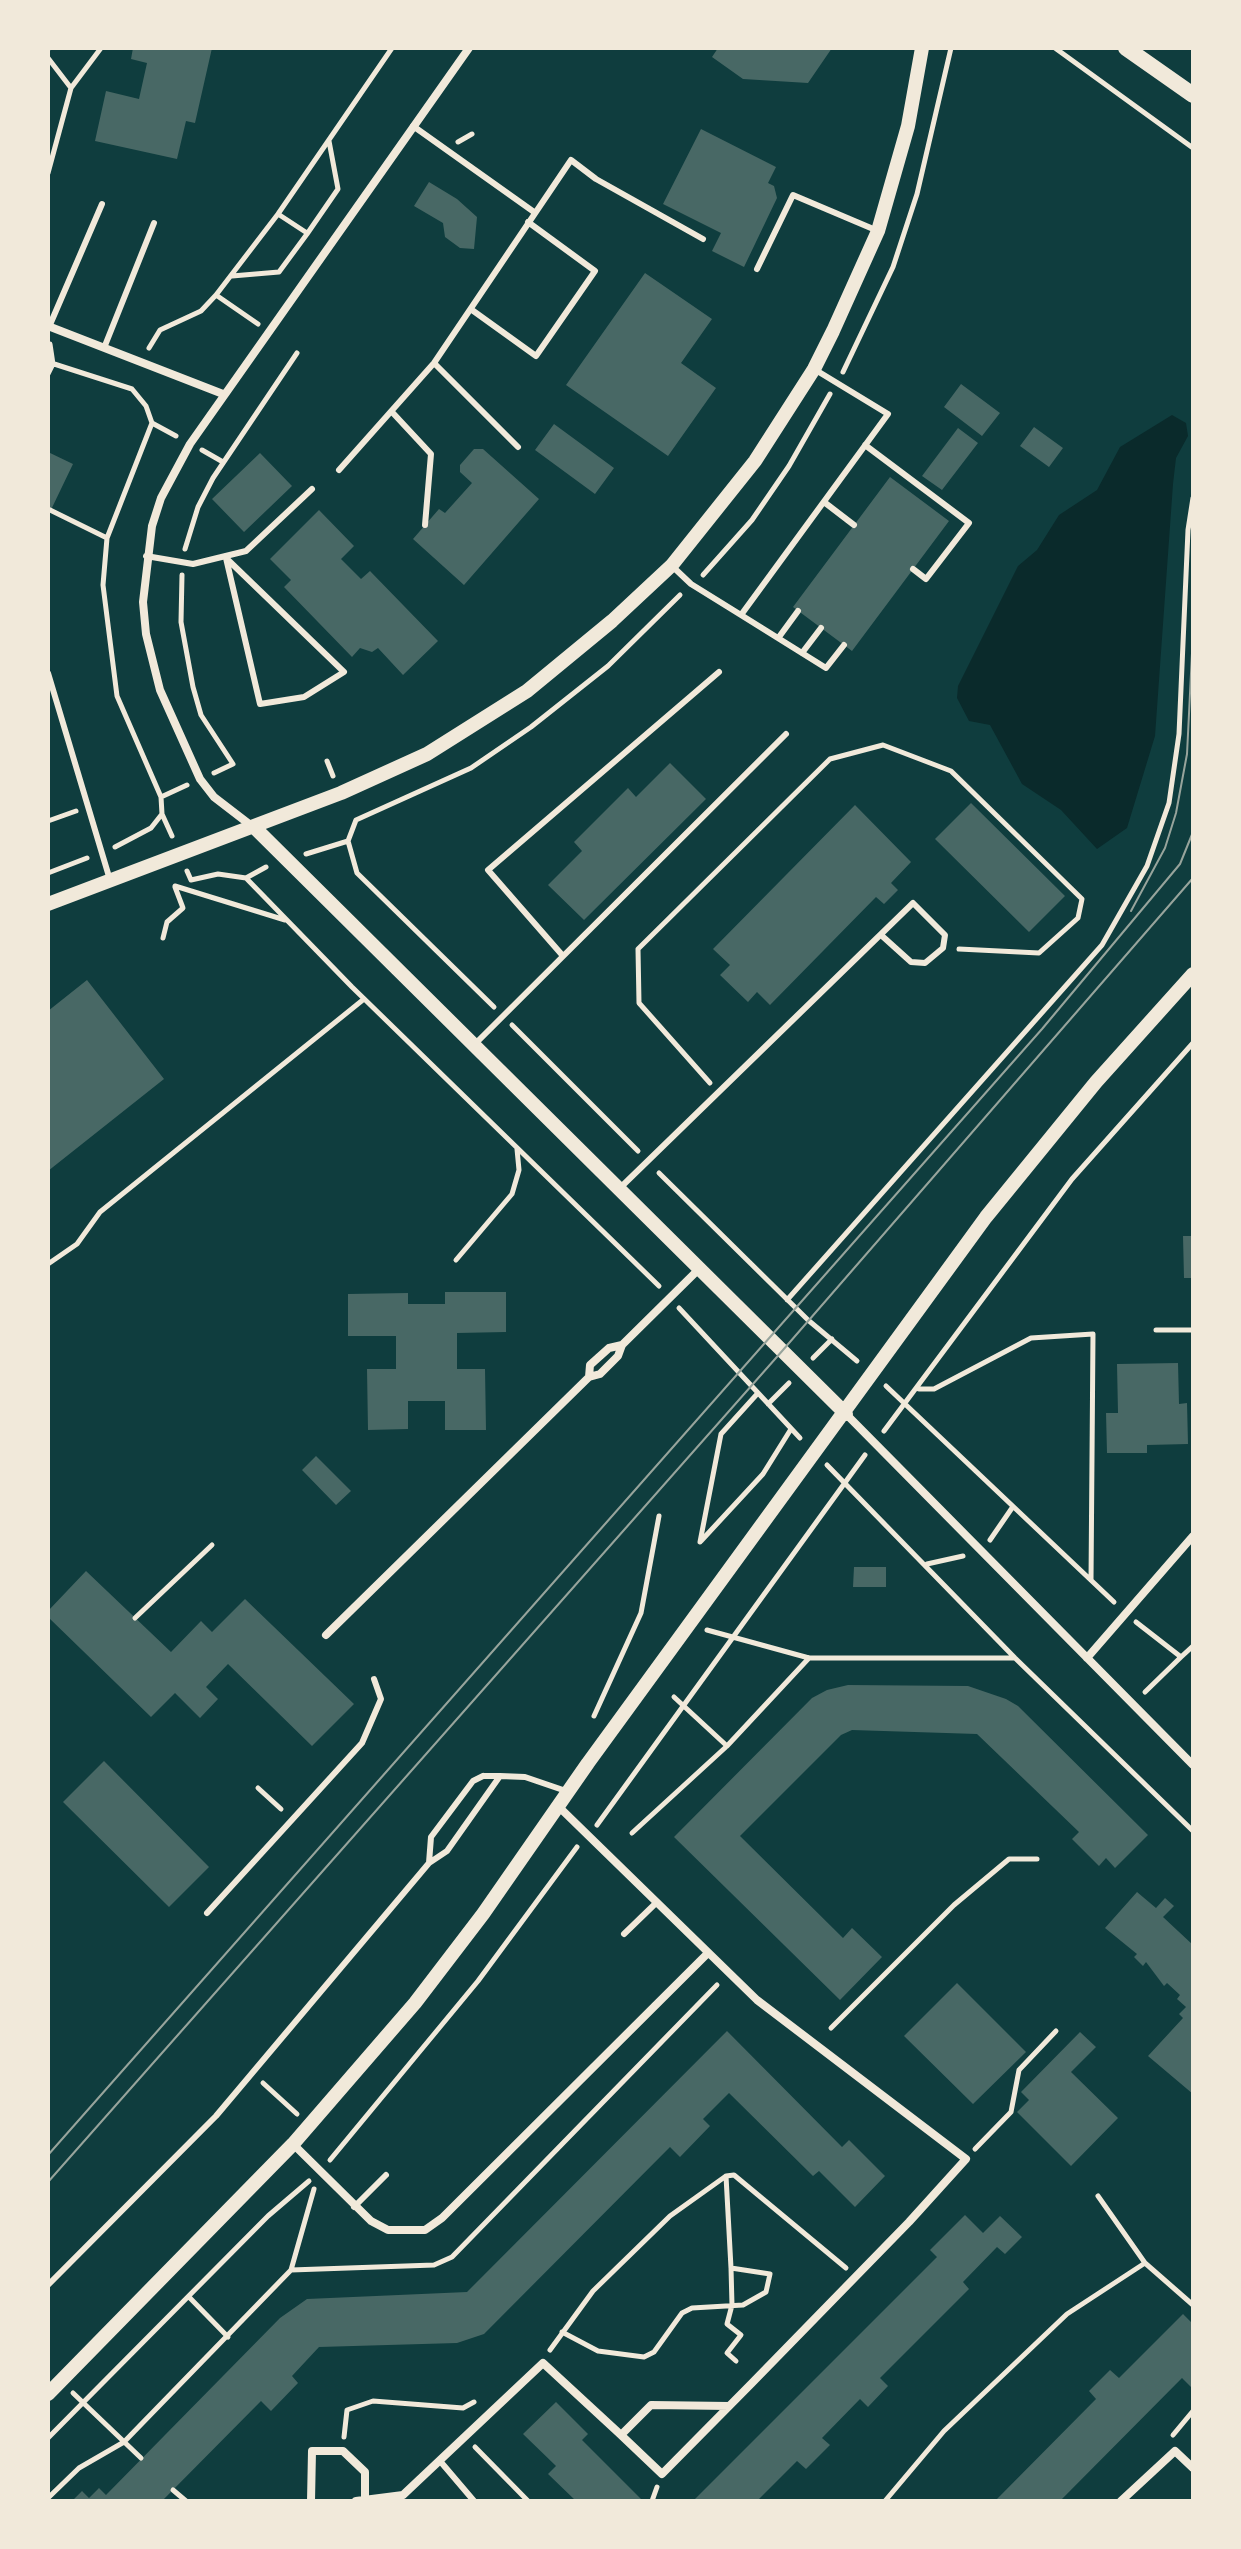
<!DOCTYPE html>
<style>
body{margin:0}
#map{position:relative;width:1241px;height:2549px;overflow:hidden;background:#0f3d3e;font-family:"Crimson Pro",serif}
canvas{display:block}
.frame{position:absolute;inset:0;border:50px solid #f1e9da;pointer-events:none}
</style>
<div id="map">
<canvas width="1241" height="2549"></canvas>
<div class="frame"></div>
</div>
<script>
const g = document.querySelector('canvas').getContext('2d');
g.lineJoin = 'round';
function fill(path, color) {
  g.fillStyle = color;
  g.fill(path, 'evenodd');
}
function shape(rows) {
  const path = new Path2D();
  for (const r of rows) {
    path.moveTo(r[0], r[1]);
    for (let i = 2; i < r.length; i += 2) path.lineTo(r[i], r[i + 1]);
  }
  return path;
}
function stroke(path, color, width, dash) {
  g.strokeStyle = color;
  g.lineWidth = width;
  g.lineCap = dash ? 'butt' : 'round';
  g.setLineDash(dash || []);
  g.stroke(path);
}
const water = shape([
 [1172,415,1186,423,1188,436,1176,458,1173,484,1155,736,1127,828,1097,849,1061,810,1022,784,990,725,969,721,957,698,958,686,1018,566,1037,550,1059,515,1097,490,1120,447]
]);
const building = shape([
 [133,48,212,48,195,123,186,121,177,159,95,141,106,91,139,99,147,63,131,59],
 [718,48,832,48,808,83,743,79,712,57],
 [701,129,776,167,768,183,774,186,777,198,744,267,712,251,721,233,663,204],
 [429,182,457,199,477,217,474,249,460,248,445,237,443,223,414,206],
 [645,273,712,319,681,363,716,388,668,456,566,385],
 [961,384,1000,413,982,436,944,407],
 [554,424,614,468,595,494,535,450],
 [1034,427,1063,448,1049,467,1020,446],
 [958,428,978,443,942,490,922,476],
 [474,449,483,449,539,499,464,585,413,539,439,509,445,513,472,483,460,472,460,465],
 [48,452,73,464,48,516],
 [260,453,292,486,244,532,212,499],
 [890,477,949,521,852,651,793,607],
 [319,510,354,546,341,559,361,579,370,571,438,641,403,675,378,648,372,652,360,648,352,657,284,587,291,580,270,559],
 [670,763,706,799,584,920,548,885,582,851,574,842,628,788,636,797],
 [971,803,1065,896,1029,932,935,839],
 [855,805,911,862,891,883,898,890,884,904,876,897,770,1005,757,992,748,1002,720,975,730,965,713,949],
 [87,980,164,1079,48,1171,48,1011],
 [1183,1236,1193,1236,1193,1278,1184,1278],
 [445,1292,506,1292,506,1332,457,1333,457,1369,485,1369,486,1430,445,1430,445,1401,408,1401,408,1429,368,1430,367,1369,396,1369,396,1336,348,1336,348,1294,408,1293,408,1304,445,1304],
 [1178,1363,1179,1404,1187,1403,1188,1444,1147,1445,1147,1453,1107,1453,1106,1413,1118,1413,1117,1364],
 [316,1456,351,1491,336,1505,302,1470],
 [854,1567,886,1567,886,1587,853,1587],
 [86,1571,171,1652,201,1621,212,1632,245,1599,354,1704,312,1746,228,1664,206,1687,218,1699,200,1718,175,1693,151,1717,48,1617,48,1611],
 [848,1685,968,1686,1006,1699,1018,1706,1148,1835,1115,1868,1106,1858,1099,1866,1072,1839,1079,1832,977,1734,852,1730,841,1735,740,1836,843,1938,852,1928,882,1957,840,2000,674,1837,812,1698,827,1690],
 [104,1761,209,1867,169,1907,63,1802],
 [1137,1892,1156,1908,1165,1898,1174,1906,1163,1917,1193,1945,1193,2094,1148,2056,1183,2018,1179,2014,1186,2007,1177,1999,1180,1995,1167,1983,1164,1986,1146,1962,1143,1966,1134,1957,1137,1954,1105,1928],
 [957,1983,1026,2052,973,2104,904,2036],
 [727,2031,842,2147,849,2140,885,2176,855,2207,819,2171,813,2176,729,2093,703,2119,710,2126,680,2157,670,2147,484,2334,457,2343,319,2347,292,2376,298,2383,271,2411,261,2401,162,2501,72,2501,82,2491,89,2498,99,2488,106,2495,280,2318,307,2299,467,2292],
 [1080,2032,1096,2047,1071,2072,1118,2118,1071,2166,1017,2112,1029,2100,1021,2092],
 [965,2215,983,2233,1000,2216,1022,2237,1005,2254,997,2247,963,2282,969,2289,880,2378,888,2386,868,2407,860,2399,822,2438,830,2445,806,2469,797,2461,757,2501,693,2501,937,2257,930,2250],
 [1183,2314,1193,2324,1193,2389,1182,2378,1060,2501,995,2501,1096,2399,1089,2391,1110,2370,1119,2378],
 [556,2402,588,2434,582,2440,643,2501,576,2501,548,2474,556,2466,523,2434]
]);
const path = shape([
 [1055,48,1193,148],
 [48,49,49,48],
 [48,58,71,88,48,173],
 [71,88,101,48],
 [458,142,472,134],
 [278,214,307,233],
 [232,276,279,272,307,234,338,189,329,141],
 [216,295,258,324],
 [149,348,160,330,201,311,216,295,278,214,392,48],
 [48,362,132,389,146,406,152,423,107,538,103,585,117,696,161,797,162,814,172,836],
 [843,372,893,267,917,194,951,48],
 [48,374,53,364,50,344],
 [152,423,176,436],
 [202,450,223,462],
 [48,509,107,538],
 [185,549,198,507,213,478,297,353],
 [182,575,181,622,193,687,201,715,233,764,214,773],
 [703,575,752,520,789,466,830,394],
 [327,761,333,776],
 [161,797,187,785],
 [48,821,76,811],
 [115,847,151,828,162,814],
 [306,854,348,841],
 [187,871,191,880,218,874,246,878,352,987,659,1286],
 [48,873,87,858],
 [246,878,266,867],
 [175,886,285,920],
 [163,938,167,922,183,908,175,887],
 [494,1007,357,873,348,841,356,820,471,768,531,727,608,666,680,595],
 [512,1025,638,1151],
 [710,1083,639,1003,638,949,830,759,883,745,951,771,1082,899,1078,918,1039,953,959,949],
 [659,1173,808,1320,857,1361],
 [456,1260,512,1194,519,1170,517,1149],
 [48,1264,77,1244,100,1212,364,999],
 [787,1300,1102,945,1147,866,1169,803,1179,734,1188,530,1193,498],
 [679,1308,800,1438],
 [1156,1330,1193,1330],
 [813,1358,832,1339],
 [886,1386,1114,1602],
 [919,1389,934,1389,1031,1338,1093,1334,1091,1580],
 [768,1404,789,1383],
 [884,1431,1072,1179,1193,1043],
 [827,1465,1015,1658,1193,1831],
 [990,1540,1012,1508],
 [701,1541,763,1474,791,1429],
 [700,1542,721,1434,758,1393],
 [927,1564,963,1556],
 [135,1618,212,1545],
 [1136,1622,1181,1657,1193,1646],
 [707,1630,809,1658,1014,1658],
 [1145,1692,1181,1657],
 [674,1697,727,1746],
 [594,1716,641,1613,659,1516],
 [258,1788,281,1809],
 [597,1825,865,1455],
 [632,1833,727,1746,809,1658],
 [831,2028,954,1905,1009,1859,1037,1859],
 [263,2083,297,2114],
 [975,2149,1011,2112,1019,2070,1056,2031],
 [330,2160,478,1981,577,1847],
 [1098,2196,1145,2263],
 [731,2268,732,2305,727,2324,741,2335,727,2353,736,2361],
 [291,2270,434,2265,452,2257,717,1985],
 [189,2297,228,2337],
 [562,2332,598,2351,644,2357,654,2352,682,2313,692,2308,743,2305,766,2292,770,2274,731,2268,726,2176],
 [550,2350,593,2291,670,2216,726,2176,734,2175,846,2268],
 [73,2393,141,2458],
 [1173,2435,1193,2411],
 [344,2437,347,2410,373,2401,463,2408,474,2402],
 [48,2438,268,2216,309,2181],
 [475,2447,528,2501],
 [173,2490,186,2501],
 [48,2498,79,2468,124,2442,291,2270,314,2189],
 [652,2501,657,2487],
 [885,2501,944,2431,1067,2314,1145,2263,1193,2305]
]);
const service = shape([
 [413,126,534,212],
 [757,269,793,195,878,231],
 [472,310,536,356,595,271,528,222],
 [49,327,102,204],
 [104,348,154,223],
 [434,363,518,447],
 [392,412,431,454,425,525],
 [865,445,969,523,926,579,913,569],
 [339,470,434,363,571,160,596,179,703,239],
 [824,502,854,525],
 [146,556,193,564,246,551,312,489],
 [226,558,344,672,304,697,260,704,226,558],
 [672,566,691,584,741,615,888,414,814,369],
 [741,615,826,668,844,645],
 [779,637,798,611],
 [802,653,821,628],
 [48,673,110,880],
 [563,956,488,870,719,672],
 [475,1044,786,734],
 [621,1187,913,903,945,935,943,948,925,963,911,962,881,935],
 [483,1776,500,1776,447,1851,429,1863,431,1837,473,1781,483,1776],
 [500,1776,525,1777,566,1791],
 [207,1913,362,1743,381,1699,374,1679],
 [624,1934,656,1903],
 [354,2207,386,2175],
 [48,2285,216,2116,429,1863],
 [440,2461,474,2501]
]);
const minor = shape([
 [48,326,223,394],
 [253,827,214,797,200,779,160,690,146,634,143,602,152,526,161,498,190,444,469,48],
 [622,1345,609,1348,590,1365,589,1377,600,1374,618,1356,622,1345,701,1267],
 [846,1414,1193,1765],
 [326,1635,589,1377],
 [1087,1658,1193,1536],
 [558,1806,757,2000,966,2159,909,2222,751,2384,662,2474,621,2435,651,2405,729,2406],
 [293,2144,371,2221,388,2230,425,2230,442,2218,707,1954],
 [311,2501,312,2451,343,2451,365,2472,365,2501],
 [356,2501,403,2495,543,2363,621,2435],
 [1121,2501,1175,2451,1193,2468]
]);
const tertiary = shape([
 [254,827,846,1414],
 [48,904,341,793,427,754,527,691,612,621,672,565,755,461,814,369,833,331,878,231,908,126,922,48],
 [48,2394,293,2144,415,2003,483,1914,588,1763,986,1217,1096,1082,1193,974]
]);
const secondary = shape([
 [1126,48,1193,95]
]);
const tram = shape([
 [1131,911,1165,848,1176,813,1187,754,1193,633],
 [48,2155,1042,1029,1180,864,1193,832],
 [48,2182,783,1350,1193,878]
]);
fill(water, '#0a2a2b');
fill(building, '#486865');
stroke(path, '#f1e9da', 5);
stroke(service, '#f1e9da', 6);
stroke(minor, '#f1e9da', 8);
stroke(tertiary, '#f1e9da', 14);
stroke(secondary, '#f1e9da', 16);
stroke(tram, '#97a49c', 2);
</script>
